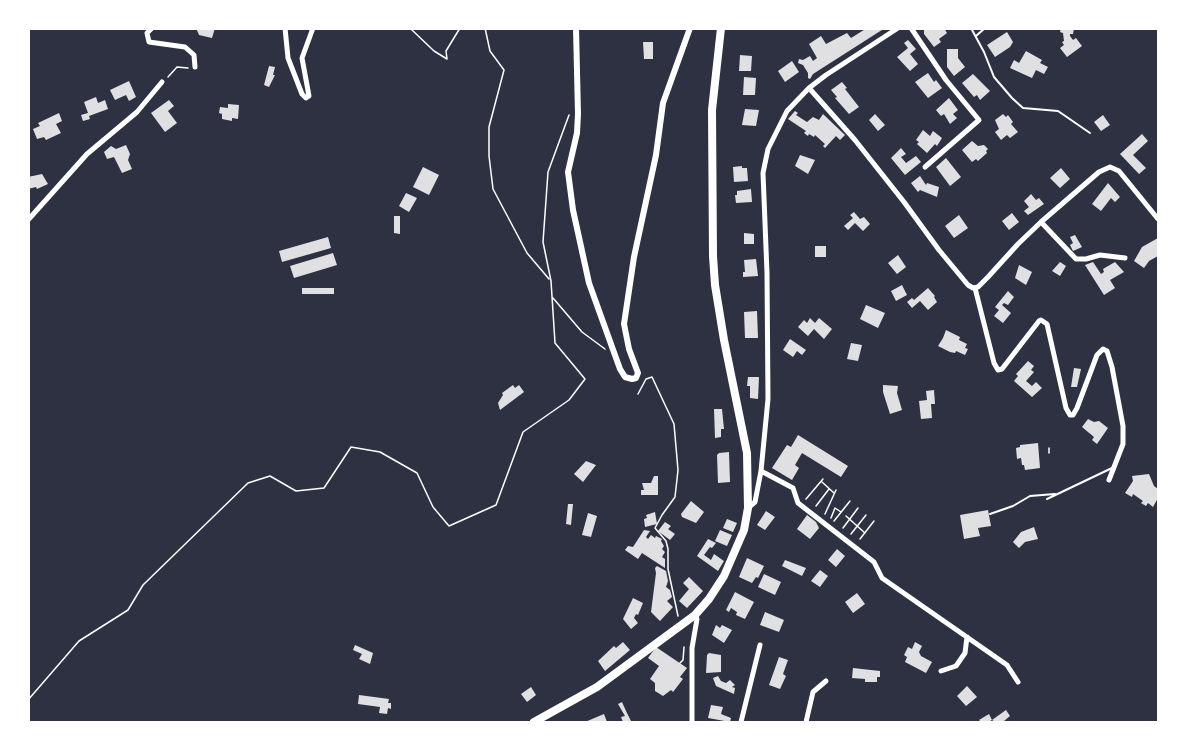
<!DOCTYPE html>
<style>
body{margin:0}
#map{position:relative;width:1187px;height:751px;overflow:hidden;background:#2d3142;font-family:"Sofia Sans Condensed",sans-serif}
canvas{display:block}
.frame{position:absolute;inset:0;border:30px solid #fff;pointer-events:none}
</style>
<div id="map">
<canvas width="1187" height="751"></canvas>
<div class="frame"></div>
</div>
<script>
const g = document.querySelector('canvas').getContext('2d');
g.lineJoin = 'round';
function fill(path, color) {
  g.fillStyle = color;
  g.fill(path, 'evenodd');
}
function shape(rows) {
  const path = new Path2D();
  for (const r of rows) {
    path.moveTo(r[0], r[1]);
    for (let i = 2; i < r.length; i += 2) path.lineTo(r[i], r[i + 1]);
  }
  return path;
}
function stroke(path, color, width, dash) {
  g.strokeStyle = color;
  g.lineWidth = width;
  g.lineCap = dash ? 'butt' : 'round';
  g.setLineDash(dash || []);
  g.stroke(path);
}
const building = shape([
 [196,28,215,28,212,38,199,35],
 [867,28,885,28,813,74,810,79,808,78,808,73,803,65,798,63,799,59,803,60,810,56,813,61,817,58,809,44,821,36,826,44,847,33,851,38],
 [924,28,944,28,947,33,939,39,941,42,934,47,924,34],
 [1061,28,1074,28,1073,34,1070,34,1070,36,1073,40,1076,38,1082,46,1067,57,1060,48,1064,45,1062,42,1064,41,1063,33,1060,32],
 [1007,32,1013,42,1010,47,995,57,987,45],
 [908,40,916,49,910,54,918,64,910,71,897,57,908,48,904,43],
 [643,42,653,42,653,59,644,59],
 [947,49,958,49,958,58,965,67,954,76,947,67],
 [1026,51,1042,60,1040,63,1048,67,1044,74,1036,70,1032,78,1010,68,1014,60,1019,63],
 [740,55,752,56,751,71,739,71],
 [792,61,799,72,785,82,778,71],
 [269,66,275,67,273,75,275,75,269,87,264,85],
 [928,73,934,82,936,80,942,88,928,98,915,82],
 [973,74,990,91,980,100,977,95,974,97,962,83],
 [744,77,756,78,755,95,743,95],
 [129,81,136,97,129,101,126,95,115,100,110,90],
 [842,82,847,88,845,89,859,107,849,114,835,98,837,97,831,90],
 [96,97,98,103,105,100,108,109,89,116,90,119,83,121,81,115,88,113,84,102],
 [949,98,958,110,953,114,957,118,950,124,944,114,941,116,936,110],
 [169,100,174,106,168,111,177,123,165,132,151,113],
 [228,104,239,105,238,119,232,118,232,121,222,119,222,114,219,113,220,107,228,108],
 [745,109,759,110,756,126,742,125],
 [795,111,798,113,796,115,807,122,813,117,819,120,823,114,845,135,840,140,836,136,825,148,823,146,825,144,815,135,814,137,809,134,808,136,804,133,806,131,788,119],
 [59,113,62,121,56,124,61,133,46,140,44,137,37,139,33,129,40,126,38,123],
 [875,114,885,125,878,131,869,120],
 [1003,114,1006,117,1008,115,1013,122,1011,124,1018,132,1010,138,1007,135,1001,140,995,132,999,129,995,120],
 [1103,115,1110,125,1101,131,1094,122],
 [923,130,930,136,933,131,942,138,937,146,935,144,927,153,917,144,919,142,916,140],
 [1142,134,1148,141,1133,155,1146,168,1139,174,1120,154],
 [972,141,978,146,984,145,988,149,986,151,987,153,978,161,976,159,972,162,962,150],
 [126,145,130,154,128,160,132,169,122,173,114,157,107,159,104,152,111,146,116,149],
 [901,148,906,154,901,157,906,163,916,156,921,162,905,175,891,158],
 [800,155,815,160,808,174,795,166],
 [946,158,961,177,950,186,936,167],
 [742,166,742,168,747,168,748,181,734,182,733,167],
 [423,167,439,175,429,195,413,187],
 [1061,168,1070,179,1060,188,1050,178],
 [42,174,48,184,37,189,36,187,28,189,28,177],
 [920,176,926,185,927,183,939,187,937,197,920,190,918,192,911,183],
 [1108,183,1120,197,1115,202,1111,198,1101,211,1092,204],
 [751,189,752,202,736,203,735,195,737,195,737,191],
 [406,193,417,198,409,212,399,206],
 [1031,194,1036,200,1039,198,1044,204,1028,215,1024,211,1029,207,1024,201],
 [854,212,860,219,864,217,870,224,863,231,855,223,848,230,844,226,853,218,850,215],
 [1012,213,1019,222,1009,230,1002,221],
 [959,215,968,228,954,238,945,226],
 [394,216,400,216,400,234,394,233],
 [744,233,754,234,754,244,744,244],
 [1075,235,1082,247,1073,251,1070,245,1073,243,1070,237],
 [328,237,331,248,282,262,279,251],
 [1158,238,1158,256,1149,261,1144,268,1134,261,1142,247],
 [815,246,826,246,826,257,815,257],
 [333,253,337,265,294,278,290,266],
 [898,255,906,267,897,274,888,263],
 [756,259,758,276,743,277,743,272,745,272,744,260],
 [1060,262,1066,266,1060,276,1052,271],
 [1093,262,1101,274,1104,272,1103,269,1115,262,1124,272,1110,280,1115,288,1104,295,1085,265],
 [1019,265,1032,272,1026,285,1015,278],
 [902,285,907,295,896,301,891,291],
 [302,288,334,288,334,294,302,294],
 [928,288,935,296,934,297,937,302,928,310,920,301,912,308,907,302,912,298,914,300],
 [1008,291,1014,297,1008,305,1004,303,1002,305,1011,313,1003,323,994,316,999,310,995,307],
 [866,305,885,313,878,328,860,319],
 [757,311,758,338,745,338,744,312],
 [810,318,815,323,819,318,832,329,824,339,814,329,808,336,798,327,804,320,807,323],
 [946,330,960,337,959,340,967,344,965,348,968,349,965,355,956,351,955,353,950,352,938,346,943,338],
 [790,339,806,350,802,355,797,351,793,357,783,350],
 [851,343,862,345,858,361,847,359],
 [1028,361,1034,366,1031,370,1034,372,1026,381,1032,386,1036,382,1042,388,1032,397,1014,381,1018,376,1016,374],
 [1074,368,1081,369,1077,387,1071,387],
 [748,377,759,377,758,399,750,398,750,386,747,386],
 [513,385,515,388,519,385,524,392,500,410,498,403,503,395,502,393],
 [883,385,898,386,897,393,902,410,890,414,883,392],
 [934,390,935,404,931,404,932,418,921,419,919,401,927,400,926,391],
 [714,409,722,409,724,429,721,429,721,437,715,438],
 [1088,419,1094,422,1099,421,1108,428,1097,444,1092,440,1094,437,1082,427],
 [798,435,848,466,841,477,802,453,795,465,799,468,792,480,772,468,787,445,791,447],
 [1038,443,1040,468,1025,470,1024,465,1022,465,1021,458,1017,459,1016,448,1020,447,1020,445],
 [729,452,730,482,718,483,717,455,719,453],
 [586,461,596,465,583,482,574,474],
 [1149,474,1154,486,1158,489,1158,498,1153,507,1148,503,1146,506,1141,503,1143,501,1133,494,1132,497,1125,493,1133,481,1132,476],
 [654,476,658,476,658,495,641,495,641,490,644,490,642,483,651,483],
 [691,501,704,512,696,523,682,517,681,514],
 [568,504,573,504,571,525,566,524],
 [988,510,991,526,978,528,980,536,964,539,960,515],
 [766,511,775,517,765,530,757,525],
 [655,512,657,524,645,527,644,519,647,518,646,515],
 [588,513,597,516,591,537,582,535],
 [807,515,816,522,819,528,810,539,797,529],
 [727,519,737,523,733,532,723,528],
 [665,522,671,526,668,529,675,534,670,540,658,531],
 [1034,527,1038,539,1025,542,1019,548,1013,542,1021,532],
 [644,530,650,531,646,537,648,539,651,535,655,538,656,536,662,539,661,541,664,546,662,549,665,552,662,557,665,559,665,568,642,553,638,559,625,550,628,546,633,547],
 [720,530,732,535,727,546,715,541],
 [708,539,716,543,712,548,710,547,704,555,711,560,714,554,724,561,718,571,697,556],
 [837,549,845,556,836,567,828,560],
 [747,558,764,566,758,578,756,577,752,583,739,577],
 [785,560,806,568,802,576,782,566],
 [657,566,666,571,668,581,666,587,670,590,672,597,667,601,673,607,660,621,651,612,656,573,655,568],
 [820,570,828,576,820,587,811,581],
 [764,574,781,582,775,595,758,587],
 [689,577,703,591,687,608,679,601,689,589,683,583],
 [735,592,754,602,745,619,736,615,737,612,731,608,729,612,726,610],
 [857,593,865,604,853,613,845,602],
 [633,598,643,603,638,615,636,614,634,618,638,623,631,629,623,619],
 [765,612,784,620,779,632,760,625],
 [716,625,720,628,722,625,732,630,724,643,712,635],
 [623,642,630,650,605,671,598,661,614,646,616,648],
 [915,642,922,646,919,652,921,656,932,662,926,673,905,662,907,657,904,655,908,647,912,649],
 [355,645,373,653,370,664,359,659,362,654,353,650],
 [656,647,687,668,680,677,683,679,673,692,671,690,663,696,655,691,655,683,650,679,659,666,648,658],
 [709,653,721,655,721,672,706,673,707,655],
 [779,657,788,660,783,674,786,676,780,689,769,685],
 [853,668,880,671,880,677,877,677,877,682,865,682,865,679,852,678],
 [718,676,721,681,726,683,730,680,735,685,732,687,735,688,734,694,716,686,713,678],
 [967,686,977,697,966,706,957,696],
 [531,687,536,695,527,702,521,694],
 [359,695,389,699,388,703,391,703,391,709,388,708,387,714,379,713,380,707,358,704],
 [622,702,626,711,631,721,623,722,621,717,625,716,618,704],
 [711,705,723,707,721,714,731,718,730,722,708,718],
 [1006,710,1010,716,1004,721,1006,722,995,722,992,720,988,722,981,722,979,720,989,714,992,720],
 [604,714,607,722,585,722]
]);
const path = shape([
 [413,28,412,30,434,51,447,59,446,51,460,28],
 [485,28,490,51,504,70,489,127,489,156,493,189,527,253,549,279],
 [168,77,177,67,188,68],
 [553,298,582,332,605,349],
 [638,394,646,379,652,377,674,424,678,470,675,497,662,515,655,528,666,541,668,549,668,569,678,616],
 [1049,453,1049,448],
 [822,482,834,493],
 [806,499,823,479],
 [816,506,829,489],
 [825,514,836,490],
 [846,516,865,533],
 [831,518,835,508,841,512],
 [834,521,850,501],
 [843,528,858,508],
 [851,534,866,515],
 [860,539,874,521],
 [680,663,683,660,684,647],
 [28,700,79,641,128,610,143,585,248,483,270,476,296,491,324,488,351,447,380,452,417,473,433,507,449,526,496,505,523,432,569,400,585,379,555,343,551,281,543,242,548,172,569,115]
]);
const service = shape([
 [971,28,984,52,994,77,1012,98,1023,108,1058,111,1090,133],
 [976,36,985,28],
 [1047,499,1112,468],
 [990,514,1013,506,1030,496,1055,494]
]);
const minor = shape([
 [152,28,147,33,149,42,185,47,194,55,195,67],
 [285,28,288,58,302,94,306,98,309,96,302,58,313,28],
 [911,28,946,80,979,120,925,167],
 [809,88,855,140,904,202,939,250,968,285,973,288,978,287,988,277,1018,244,1041,222,1099,172,1110,167,1119,171,1158,219],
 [28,220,87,154,137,112,162,82],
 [1041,222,1076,259,1086,259,1100,255,1125,258],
 [975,288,994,363,998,370,1002,369,1039,321,1041,320,1047,324,1066,408,1070,415,1073,415,1077,408,1097,355,1103,349,1107,351,1112,367,1123,426,1123,444,1109,480],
 [761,471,793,488,798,503,874,562,882,578,1007,665,1018,682],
 [748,508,755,502,761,471,768,399,767,273,763,173,768,149,787,111,809,88,826,75,898,28],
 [941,671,956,666,965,653,967,637],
 [692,722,692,648,697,619,695,615],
 [741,722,760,645],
 [806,722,813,692,826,681]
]);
const tertiary = shape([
 [576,28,578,114,577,133,568,172,573,210,589,283,620,369,625,377,632,379,636,378,638,373,629,349,624,324,634,257,656,155,663,103,690,28]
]);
const secondary = shape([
 [534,722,597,687,695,615,709,599,724,576,744,530,748,508,747,453,724,340,715,285,713,256,712,110,721,28]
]);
fill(building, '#e0e0e3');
stroke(path, '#fff', 1.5);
stroke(service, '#fff', 2);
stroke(minor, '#fff', 5);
stroke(tertiary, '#fff', 6);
stroke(secondary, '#fff', 8);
</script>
